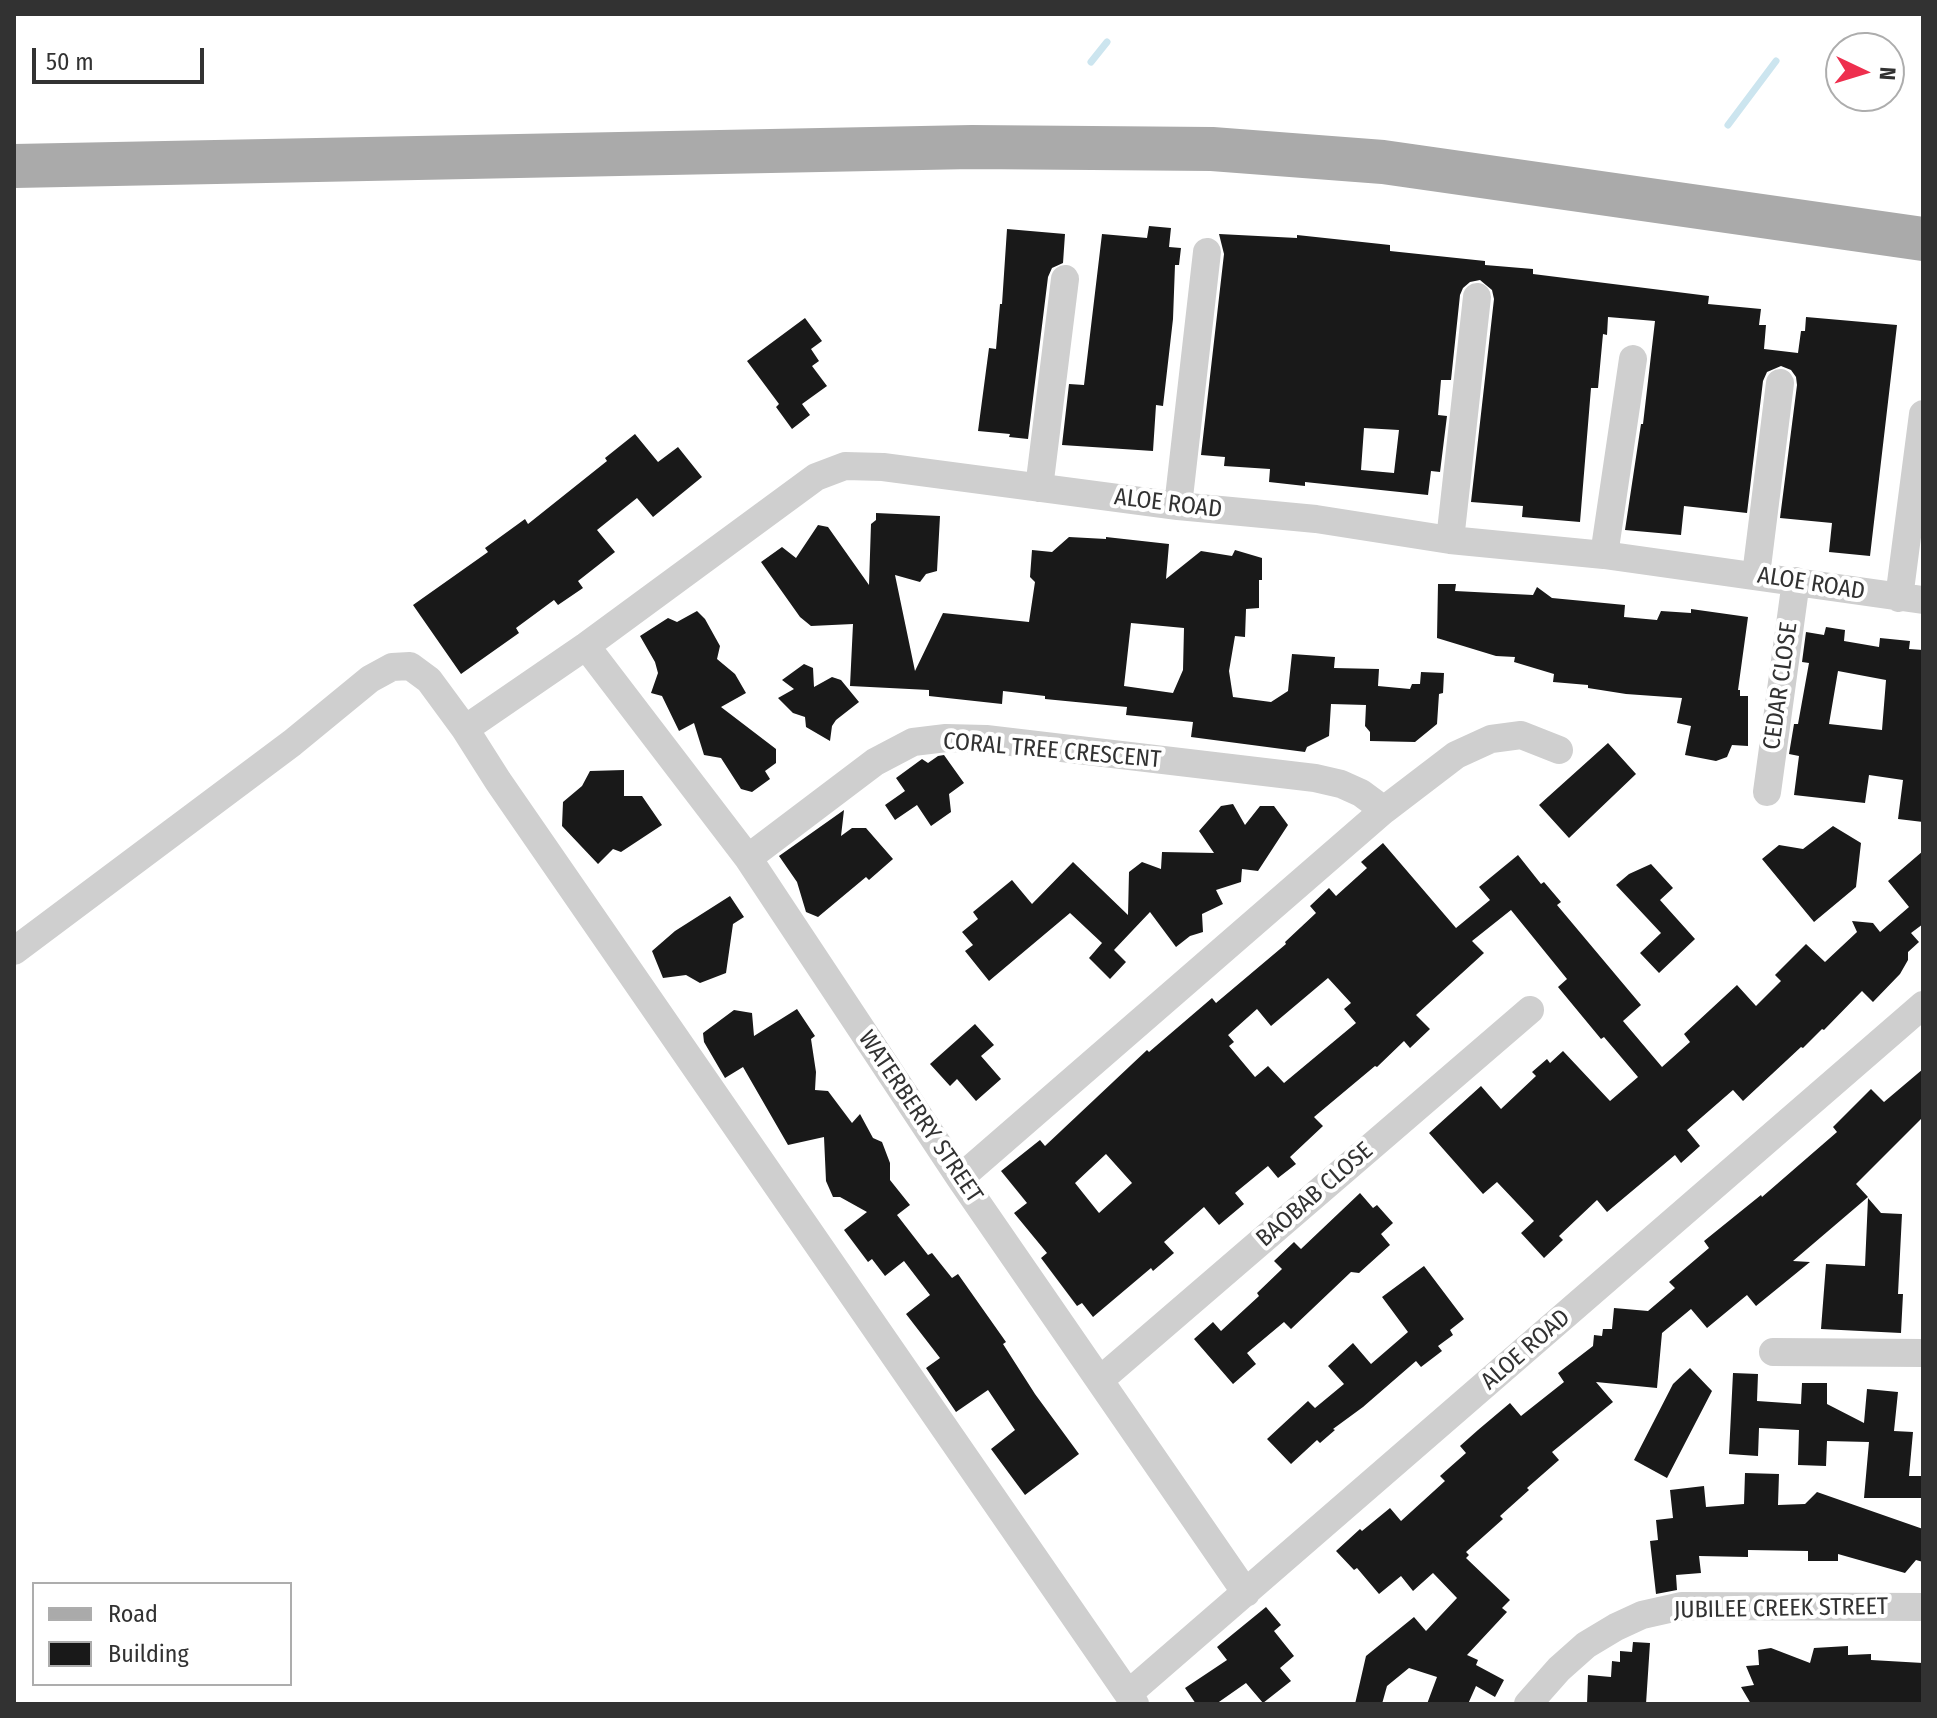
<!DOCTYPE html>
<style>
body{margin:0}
#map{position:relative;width:1937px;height:1718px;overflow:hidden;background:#fff;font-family:"Fira Sans Condensed",sans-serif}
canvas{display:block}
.frame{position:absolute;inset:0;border:16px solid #323232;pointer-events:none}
.legend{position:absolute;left:32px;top:1582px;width:260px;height:104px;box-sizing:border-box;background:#fff;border:2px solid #adadad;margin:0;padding:10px 14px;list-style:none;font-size:24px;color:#323232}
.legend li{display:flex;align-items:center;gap:16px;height:40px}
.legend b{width:40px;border:2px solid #adadad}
.north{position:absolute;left:1825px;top:32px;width:80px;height:80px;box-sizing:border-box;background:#fff;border:2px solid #adadad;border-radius:50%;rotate:94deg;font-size:22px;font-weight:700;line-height:32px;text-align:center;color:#323232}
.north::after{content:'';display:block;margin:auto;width:28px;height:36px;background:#ee2f4e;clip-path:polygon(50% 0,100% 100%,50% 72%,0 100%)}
.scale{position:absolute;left:32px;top:48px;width:172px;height:36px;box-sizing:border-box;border:4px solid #323232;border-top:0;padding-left:10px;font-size:24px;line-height:28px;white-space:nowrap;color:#323232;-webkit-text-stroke:6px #fff;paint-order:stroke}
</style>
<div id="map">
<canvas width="1937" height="1718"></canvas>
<div class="frame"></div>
<ul class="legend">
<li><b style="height:10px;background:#aaa"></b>Road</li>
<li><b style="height:22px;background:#191919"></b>Building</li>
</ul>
<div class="north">N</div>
<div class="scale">50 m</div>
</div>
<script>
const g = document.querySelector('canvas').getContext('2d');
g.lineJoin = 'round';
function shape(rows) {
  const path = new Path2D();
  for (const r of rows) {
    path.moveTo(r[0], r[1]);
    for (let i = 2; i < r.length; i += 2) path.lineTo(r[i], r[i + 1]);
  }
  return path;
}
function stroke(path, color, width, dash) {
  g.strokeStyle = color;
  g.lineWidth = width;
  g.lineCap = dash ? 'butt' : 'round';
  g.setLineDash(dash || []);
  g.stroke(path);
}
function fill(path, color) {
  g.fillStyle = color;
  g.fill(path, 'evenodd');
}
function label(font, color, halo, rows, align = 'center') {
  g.font = font + ' "Fira Sans Condensed",sans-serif';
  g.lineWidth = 8;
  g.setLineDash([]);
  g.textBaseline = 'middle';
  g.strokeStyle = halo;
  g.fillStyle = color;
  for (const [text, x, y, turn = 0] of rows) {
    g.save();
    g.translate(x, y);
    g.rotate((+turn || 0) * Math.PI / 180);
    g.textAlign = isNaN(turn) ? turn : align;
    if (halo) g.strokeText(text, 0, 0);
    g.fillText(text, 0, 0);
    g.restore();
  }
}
const stream = shape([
 [1091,62,1107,42],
 [1728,125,1776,61]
]);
const building = shape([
 [1149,226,1171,228,1169,247,1181,248,1179,265,1175,265,1173,319,1163,406,1156,405,1153,451,1062,445,1069,384,1084,385,1102,234,1147,238],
 [1007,229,1065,234,1063,263,1052,268,1048,277,1028,439,1009,437,1010,434,978,431,989,348,996,349,1000,304,1002,304],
 [1219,234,1297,238,1297,235,1390,245,1390,251,1485,261,1485,265,1533,269,1533,274,1709,296,1708,304,1761,309,1759,325,1766,325,1764,349,1798,353,1801,331,1805,331,1806,317,1897,325,1870,556,1829,552,1832,523,1780,518,1797,385,1796,377,1791,370,1781,366,1767,372,1763,381,1747,513,1684,506,1681,535,1625,530,1641,424,1643,424,1655,321,1608,317,1607,335,1603,334,1598,388,1591,388,1580,522,1522,517,1523,506,1471,502,1494,299,1492,290,1480,280,1470,282,1463,288,1460,295,1451,380,1441,380,1438,415,1447,416,1440,472,1431,471,1428,495,1305,482,1305,486,1269,482,1270,469,1224,466,1225,457,1201,455,1224,254],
 [1364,428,1399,430,1394,473,1361,470],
 [805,318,822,341,811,349,819,361,812,366,827,386,802,404,810,415,792,429,776,407,779,404,747,361],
 [635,434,658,462,678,447,702,477,653,517,637,498,597,530,615,552,578,581,583,588,558,605,554,600,516,628,519,633,461,674,413,605,488,552,485,548,525,519,528,524,607,461,605,458],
 [876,513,940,516,937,571,926,574,920,582,895,575,915,671,943,613,1029,622,1035,582,1030,577,1032,550,1052,552,1069,537,1106,539,1106,537,1169,544,1166,579,1201,551,1232,556,1235,550,1262,558,1262,580,1259,580,1259,608,1246,609,1245,637,1235,636,1229,671,1233,697,1271,702,1288,691,1292,654,1335,657,1334,668,1379,669,1378,686,1410,689,1412,684,1420,684,1421,672,1444,673,1443,693,1439,694,1437,724,1415,742,1370,741,1370,732,1365,726,1366,705,1331,704,1329,736,1307,747,1305,752,1191,737,1193,722,1126,715,1127,707,1045,699,1045,696,1003,691,1002,704,929,696,929,690,850,686,853,624,811,626,800,617,761,562,782,547,796,558,818,525,828,527,869,585,871,524,876,520],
 [1131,623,1184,628,1183,670,1173,693,1124,686],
 [1438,584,1456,584,1455,591,1533,595,1537,587,1552,598,1625,605,1624,617,1657,620,1661,611,1691,613,1691,609,1748,617,1738,690,1740,690,1740,696,1748,696,1748,746,1732,745,1727,757,1716,761,1685,755,1691,726,1677,723,1682,698,1626,694,1588,688,1588,685,1553,682,1554,674,1514,662,1515,657,1496,656,1437,638],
 [697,611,705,619,720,646,717,659,735,674,746,693,721,707,776,749,776,763,765,771,770,779,752,792,741,789,721,758,704,755,694,723,679,731,662,696,651,693,658,673,655,662,640,636,668,618,677,622],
 [1826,627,1845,630,1844,641,1879,647,1880,638,1910,641,1909,649,1923,650,1923,822,1898,819,1903,780,1869,775,1865,803,1794,795,1799,756,1789,754,1794,724,1798,724,1809,663,1802,662,1806,632,1824,635],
 [1838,671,1886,680,1882,730,1829,724],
 [804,664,813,668,814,687,832,677,841,680,859,702,836,720,832,726,830,741,806,727,805,717,793,713,778,698,794,689,782,680],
 [1608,743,1636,774,1569,838,1539,805],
 [944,755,964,783,949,794,951,812,931,826,917,805,895,820,885,805,905,791,896,778,922,759,928,763,938,756],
 [624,770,624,796,642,796,662,825,621,852,613,849,598,864,562,826,563,802,582,786,590,771],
 [1233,804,1245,825,1260,806,1274,806,1288,825,1258,871,1242,869,1241,882,1216,890,1223,904,1202,914,1203,932,1190,936,1176,947,1150,912,1114,950,1126,962,1110,979,1089,958,1102,943,1070,913,989,981,965,951,973,945,962,932,978,919,973,912,1012,880,1032,904,1073,862,1128,915,1129,872,1142,862,1161,869,1162,852,1214,853,1199,831,1221,806],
 [844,810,841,836,852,828,866,828,893,859,869,880,866,877,818,917,806,912,797,882,779,856],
 [1833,826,1861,843,1856,887,1814,922,1762,859,1779,845,1803,849],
 [1383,843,1456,928,1490,900,1479,887,1518,855,1541,884,1544,882,1561,902,1557,905,1641,1005,1623,1021,1662,1067,1690,1042,1684,1034,1737,985,1756,1006,1781,981,1775,975,1806,944,1825,962,1857,932,1852,921,1873,923,1880,932,1909,907,1888,881,1923,851,1923,924,1911,933,1919,942,1908,952,1908,960,1900,974,1873,1002,1862,991,1824,1030,1822,1029,1803,1048,1801,1047,1743,1101,1733,1090,1687,1130,1700,1146,1681,1163,1675,1155,1607,1212,1597,1200,1559,1236,1563,1240,1544,1258,1521,1233,1534,1221,1497,1182,1483,1194,1429,1133,1481,1086,1501,1109,1536,1076,1532,1072,1547,1059,1550,1063,1563,1051,1610,1101,1638,1077,1604,1037,1601,1039,1558,987,1567,979,1511,910,1472,941,1484,953,1416,1015,1430,1029,1410,1048,1404,1041,1377,1067,1375,1066,1314,1117,1323,1126,1290,1157,1296,1164,1278,1178,1268,1166,1235,1193,1244,1204,1219,1225,1204,1207,1164,1242,1174,1253,1153,1271,1151,1268,1093,1317,1082,1303,1077,1306,1041,1258,1047,1253,1014,1213,1027,1203,1001,1171,1040,1140,1045,1146,1147,1050,1149,1052,1212,998,1216,1003,1286,944,1285,942,1316,913,1310,906,1329,888,1336,896,1367,868,1361,862],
 [1328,978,1351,1003,1344,1009,1356,1023,1284,1083,1268,1066,1255,1077,1229,1046,1234,1042,1228,1035,1257,1009,1271,1026],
 [1106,1154,1132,1183,1099,1213,1075,1183],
 [1651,864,1673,888,1660,900,1695,939,1659,973,1640,953,1661,933,1616,885,1629,874],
 [730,896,744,917,733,924,726,973,700,983,686,975,663,978,652,951,675,931],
 [797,1009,815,1036,811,1039,816,1072,815,1090,828,1091,852,1123,860,1114,873,1138,882,1142,890,1163,890,1180,910,1205,897,1215,928,1255,932,1253,952,1278,958,1274,1006,1342,1003,1344,1035,1394,1079,1454,1025,1495,991,1449,1015,1430,988,1390,956,1412,926,1368,940,1358,906,1314,930,1295,904,1261,885,1276,872,1259,868,1262,844,1230,867,1212,840,1197,833,1197,826,1181,824,1137,788,1145,743,1067,725,1078,704,1042,703,1033,734,1010,752,1013,754,1036],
 [975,1024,994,1045,981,1056,1001,1079,976,1101,957,1079,950,1086,930,1064],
 [1923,1069,1923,1117,1856,1184,1868,1197,1793,1261,1810,1262,1756,1306,1747,1295,1707,1328,1691,1309,1662,1333,1657,1388,1596,1382,1613,1402,1552,1452,1559,1460,1527,1488,1529,1490,1500,1516,1503,1519,1466,1552,1469,1555,1466,1558,1510,1600,1502,1608,1507,1612,1467,1655,1478,1660,1476,1665,1504,1680,1495,1697,1476,1686,1468,1704,1427,1704,1437,1677,1409,1668,1387,1686,1382,1704,1355,1704,1366,1656,1414,1617,1426,1631,1457,1598,1433,1573,1413,1591,1401,1576,1379,1594,1357,1568,1354,1570,1336,1551,1360,1529,1362,1531,1390,1508,1401,1521,1445,1481,1440,1476,1466,1453,1460,1446,1478,1430,1510,1403,1521,1416,1564,1382,1558,1373,1593,1346,1594,1335,1602,1336,1603,1329,1612,1329,1614,1308,1648,1311,1675,1288,1669,1282,1709,1248,1704,1241,1761,1195,1762,1197,1837,1132,1833,1127,1871,1089,1884,1102],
 [1360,1193,1373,1208,1377,1205,1393,1223,1381,1234,1390,1245,1359,1273,1351,1272,1291,1329,1284,1322,1247,1353,1256,1364,1233,1384,1194,1339,1213,1322,1221,1331,1259,1296,1257,1293,1282,1269,1274,1261,1294,1242,1301,1249],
 [1868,1198,1881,1213,1902,1214,1898,1294,1903,1294,1901,1333,1821,1329,1826,1264,1865,1266],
 [1424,1266,1464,1319,1450,1330,1453,1335,1438,1346,1442,1351,1421,1367,1416,1361,1363,1407,1333,1429,1335,1430,1320,1443,1317,1440,1291,1464,1267,1439,1308,1401,1315,1408,1344,1384,1328,1366,1353,1343,1371,1364,1408,1332,1382,1297],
 [1690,1368,1712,1391,1667,1478,1634,1460,1673,1384],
 [1733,1373,1758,1374,1757,1401,1801,1404,1802,1383,1827,1383,1827,1404,1864,1423,1867,1389,1898,1392,1894,1431,1913,1432,1909,1476,1923,1476,1923,1498,1864,1498,1869,1442,1827,1441,1826,1466,1798,1465,1799,1430,1759,1428,1758,1456,1729,1454],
 [1745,1473,1779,1474,1778,1505,1805,1504,1817,1492,1923,1529,1923,1562,1916,1560,1905,1573,1838,1554,1838,1561,1808,1561,1808,1551,1748,1550,1748,1557,1699,1556,1701,1573,1676,1575,1677,1590,1656,1594,1650,1541,1658,1540,1656,1520,1673,1518,1670,1490,1704,1486,1706,1507,1744,1504],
 [1266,1607,1281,1625,1274,1631,1294,1656,1280,1668,1291,1681,1263,1703,1246,1683,1216,1704,1196,1704,1185,1688,1227,1660,1217,1647],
 [1633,1642,1650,1643,1646,1704,1587,1704,1588,1675,1611,1677,1612,1661,1620,1662,1620,1651,1632,1652],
 [1848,1646,1848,1655,1871,1654,1871,1660,1923,1663,1923,1704,1751,1704,1741,1687,1754,1685,1746,1666,1759,1665,1758,1650,1771,1648,1810,1663,1814,1648]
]);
const minor = shape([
 [1039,488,1065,279],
 [1178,506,1207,252],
 [1450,540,1477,297],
 [1604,555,1633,359],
 [1756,575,1780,383],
 [1899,598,1923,414],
 [586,646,748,858,960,1178,1246,1593],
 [465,729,586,646,816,477,845,466,883,467,1178,506,1316,519,1450,540,1604,555,1923,600],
 [1767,792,1796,581],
 [748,858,875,762,913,742,946,738,986,739,1315,778,1341,784,1361,793,1384,810],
 [14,951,292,743,370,679,392,667,410,666,429,680,465,729,498,781,1135,1704],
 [960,1178,1384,810,1456,755,1491,739,1521,735,1559,750],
 [1773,1352,1923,1353],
 [1100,1380,1530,1010],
 [1128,1694,1923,1005],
 [1528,1704,1559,1669,1586,1645,1616,1627,1642,1615,1682,1606,1923,1607]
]);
const primary = shape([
 [14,166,972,147,1212,149,1383,162,1923,239]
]);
const streetNames = [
 ["ALOE ROAD",1168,504,7],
 ["ALOE ROAD",1811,584,9],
 ["CEDAR CLOSE",1781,686,-82],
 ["CORAL TREE CRESCENT",1052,751,5],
 ["WATERBERRY STREET",920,1117,56],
 ["BAOBAB CLOSE",1315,1195,-41],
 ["ALOE ROAD",1526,1350,-41],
 ["JUBILEE CREEK STREET",1781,1609,-1]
];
stroke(stream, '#cce5ef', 7);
fill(building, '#191919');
stroke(minor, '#cfcfcf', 28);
stroke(primary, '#aaa', 44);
label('24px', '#323232', '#fff', streetNames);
</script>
